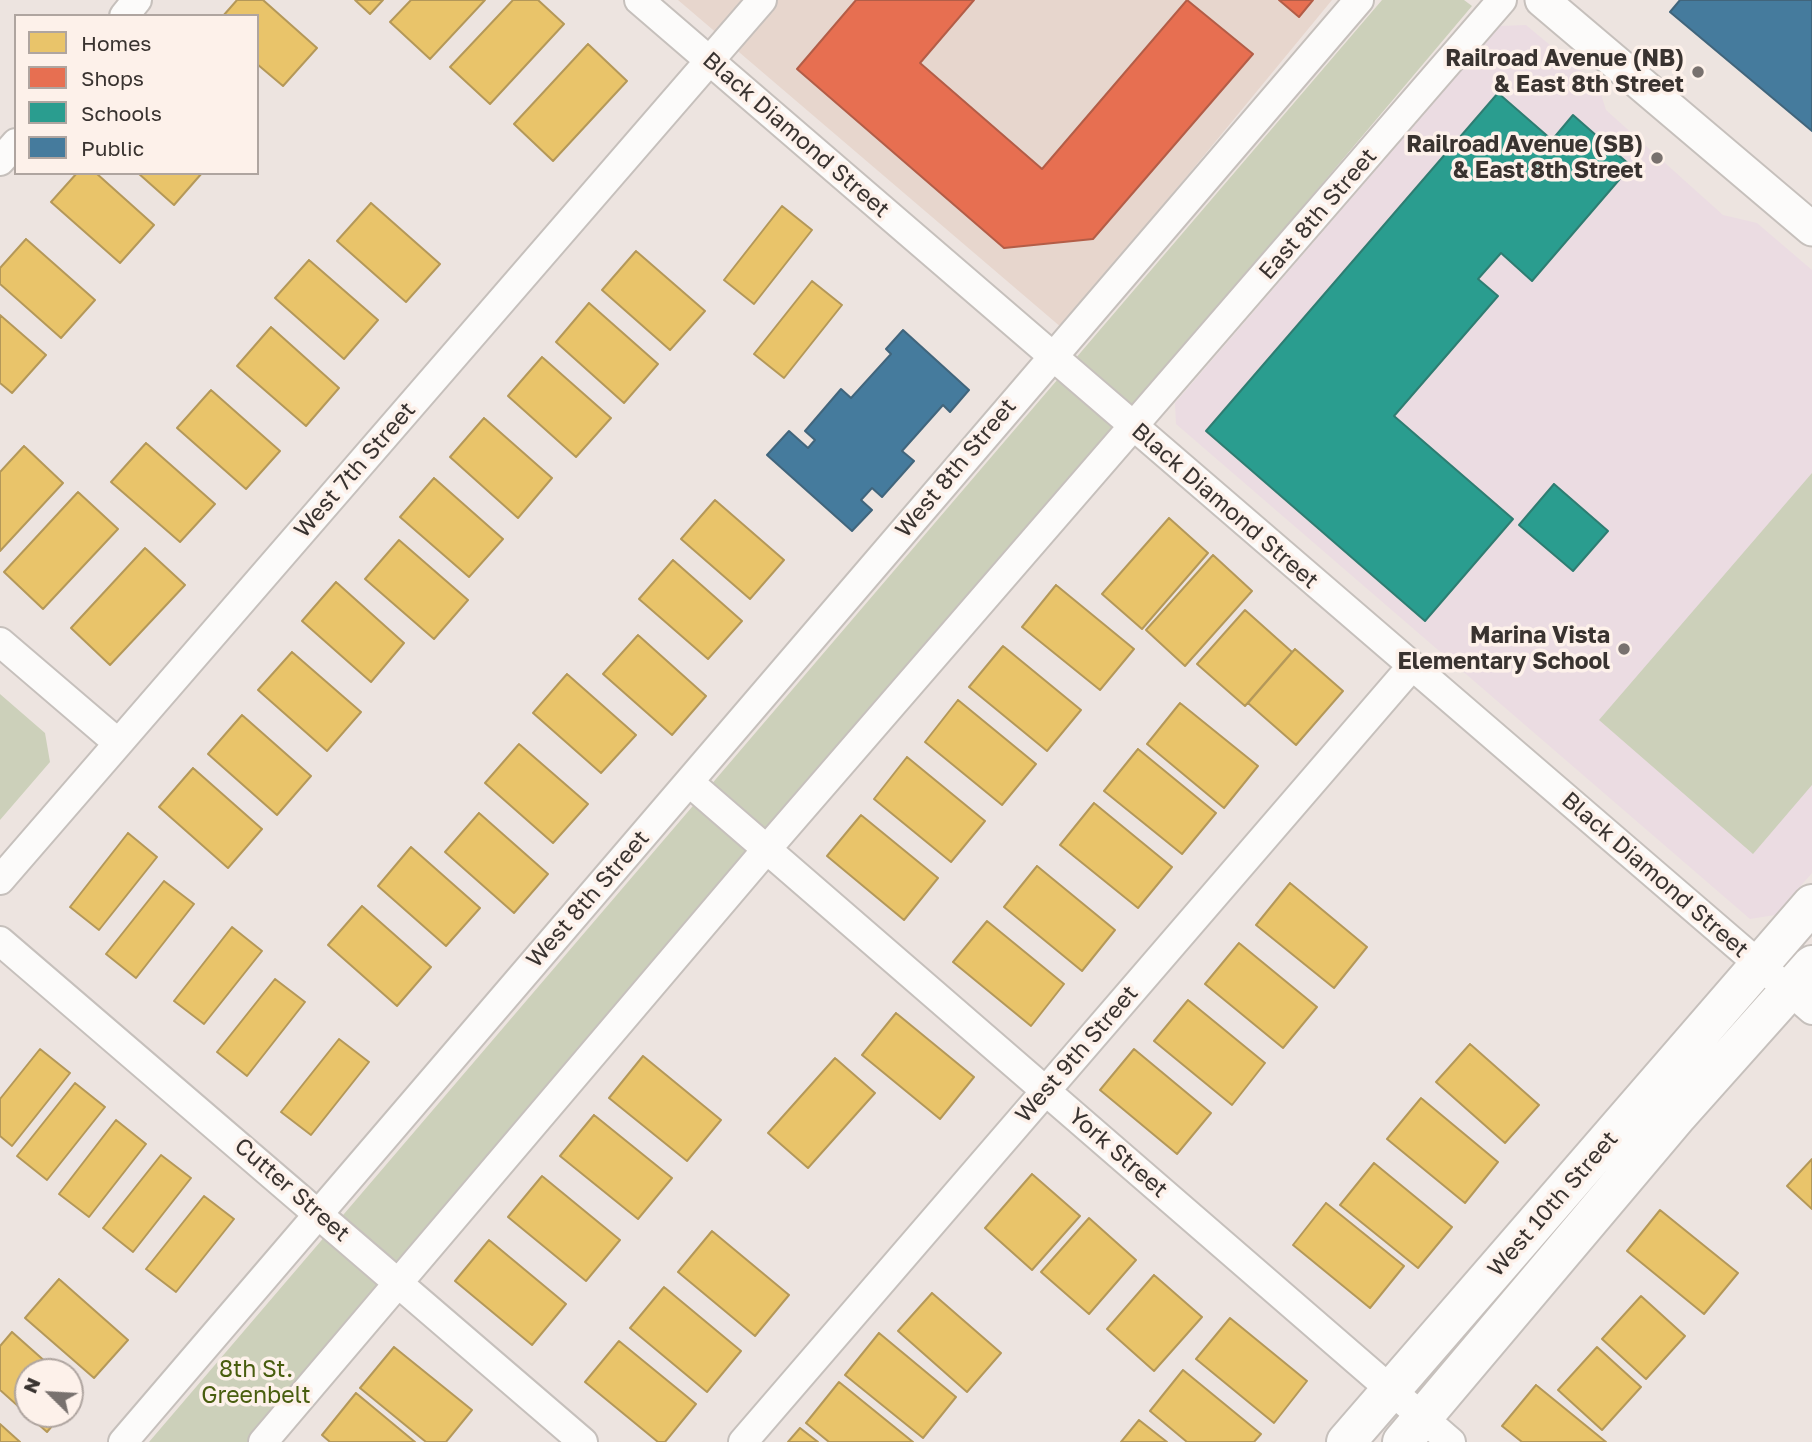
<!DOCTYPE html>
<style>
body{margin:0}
#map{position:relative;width:1812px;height:1442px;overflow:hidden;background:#ede4e0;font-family:"Golos Text",sans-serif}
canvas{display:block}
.legend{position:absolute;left:14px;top:14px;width:245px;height:161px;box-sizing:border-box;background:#fdf1ea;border:2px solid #afa5a0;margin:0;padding:9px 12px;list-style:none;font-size:21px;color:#393330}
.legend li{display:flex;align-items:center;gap:14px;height:35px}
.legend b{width:35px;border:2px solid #afa5a0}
.north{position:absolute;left:14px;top:1358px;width:70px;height:70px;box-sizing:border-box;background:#fdf1ea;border:2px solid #afa5a0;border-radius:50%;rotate:294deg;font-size:19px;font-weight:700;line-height:28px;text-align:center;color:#393330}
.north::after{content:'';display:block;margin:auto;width:24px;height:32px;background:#78716e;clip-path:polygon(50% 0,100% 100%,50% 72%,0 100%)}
</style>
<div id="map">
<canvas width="1812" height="1442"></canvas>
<ul class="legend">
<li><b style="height:19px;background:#e9c46a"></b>Homes</li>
<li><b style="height:19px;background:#e76f51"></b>Shops</li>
<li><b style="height:19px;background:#2a9d8f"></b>Schools</li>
<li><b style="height:19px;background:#457b9d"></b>Public</li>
</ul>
<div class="north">N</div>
</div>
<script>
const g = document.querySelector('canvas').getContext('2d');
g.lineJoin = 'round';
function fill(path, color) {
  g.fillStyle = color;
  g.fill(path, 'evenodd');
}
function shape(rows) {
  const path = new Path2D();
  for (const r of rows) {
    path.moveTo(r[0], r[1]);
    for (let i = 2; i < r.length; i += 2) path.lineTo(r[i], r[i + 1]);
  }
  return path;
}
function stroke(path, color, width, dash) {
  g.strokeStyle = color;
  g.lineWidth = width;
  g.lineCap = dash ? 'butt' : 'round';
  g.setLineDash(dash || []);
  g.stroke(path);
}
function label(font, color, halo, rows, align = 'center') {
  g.font = font + ' "Golos Text",sans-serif';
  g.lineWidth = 7;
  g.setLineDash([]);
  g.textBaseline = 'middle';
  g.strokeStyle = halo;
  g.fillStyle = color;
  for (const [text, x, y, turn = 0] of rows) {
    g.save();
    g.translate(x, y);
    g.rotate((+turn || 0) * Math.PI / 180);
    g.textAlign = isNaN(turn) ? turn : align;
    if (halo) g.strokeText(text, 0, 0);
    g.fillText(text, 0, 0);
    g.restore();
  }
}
const built = shape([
 [678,0,1332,0,1062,328]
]);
const education = shape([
 [1526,25,1598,85,1606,110,1723,215,1757,223,1812,270,1812,873,1775,915,1750,919,1176,424,1175,403,1500,26]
]);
const green = shape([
 [1382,0,1464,0,1472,6,261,1442,149,1442],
 [1812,473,1812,785,1753,854,1599,720],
 [0,694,45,733,50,762,0,820]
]);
const homes = shape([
 [237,0,263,0,317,48,283,86,257,64,257,16,223,16,237,0],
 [355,0,383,0,370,14,355,0],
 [411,0,485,0,430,59,390,22,411,0],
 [513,0,538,0,564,24,490,104,450,67,513,0],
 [588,44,627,81,553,161,514,124,588,44],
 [77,173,96,173,154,225,120,263,51,202,77,173],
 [138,173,202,173,174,205,138,173],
 [371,203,440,264,406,302,337,241,371,203],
 [782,206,812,230,754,304,724,280,782,206],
 [26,239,95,300,61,338,0,284,0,268,26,239],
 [636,251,705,311,670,350,602,290,636,251],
 [309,260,378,320,344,359,275,298,309,260],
 [812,281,842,305,784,378,754,354,812,281],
 [589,303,658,364,624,403,556,342,589,303],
 [0,315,46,355,12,393,0,383,0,315],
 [271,327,339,388,306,426,237,366,271,327],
 [542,357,611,418,576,457,508,396,542,357],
 [211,390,280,451,246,489,177,428,211,390],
 [484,418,552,478,518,518,450,457,484,418],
 [146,443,215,504,180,542,111,482,146,443],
 [24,446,63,483,0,551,0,472,24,446],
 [434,478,503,539,469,577,400,517,434,478],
 [78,492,118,529,43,609,4,572,78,492],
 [715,500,784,560,750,599,681,539,715,500],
 [1169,518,1208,553,1142,629,1102,594,1169,518],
 [399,540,468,600,434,639,365,579,399,540],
 [145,548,185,585,110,665,71,628,145,548],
 [1213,555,1252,591,1185,666,1146,630,1213,555],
 [673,560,742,621,708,659,639,599,673,560],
 [336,582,404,643,371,682,302,621,336,582],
 [1056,585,1134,649,1100,690,1022,627,1056,585],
 [1245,610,1292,652,1245,706,1197,664,1245,610],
 [638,635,706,696,672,735,603,674,638,635],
 [1003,646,1081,710,1047,751,969,687,1003,646],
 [1295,649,1343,691,1296,745,1248,703,1295,649],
 [292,652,361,712,327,751,258,690,292,652],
 [567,674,636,735,601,773,533,713,567,674],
 [958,700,1036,764,1002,805,925,742,958,700],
 [1180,703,1258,766,1224,808,1147,744,1180,703],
 [242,715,311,776,277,815,208,754,242,715],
 [519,744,588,804,553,843,485,783,519,744],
 [1138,749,1216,813,1182,854,1104,791,1138,749],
 [907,757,985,821,951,862,874,799,907,757],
 [193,768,262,829,228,868,159,807,193,768],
 [1094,803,1172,867,1138,908,1060,845,1094,803],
 [479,813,548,874,514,913,445,852,479,813],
 [861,815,938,878,904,920,827,856,861,815],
 [128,833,157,857,99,930,70,907,128,833],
 [411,847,480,908,446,946,378,886,411,847],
 [1037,866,1115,930,1082,971,1004,907,1037,866],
 [164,881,194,904,136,978,106,954,164,881],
 [1290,883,1367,947,1334,988,1256,925,1290,883],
 [362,906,431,967,397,1006,328,945,362,906],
 [987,921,1064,984,1031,1026,953,962,987,921],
 [232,927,262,951,204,1024,174,1001,232,927],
 [1239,943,1317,1007,1283,1048,1205,984,1239,943],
 [275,979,305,1002,247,1076,217,1052,275,979],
 [1188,1000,1265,1063,1232,1105,1154,1041,1188,1000],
 [896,1013,974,1077,940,1119,862,1055,896,1013],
 [339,1039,369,1062,311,1135,281,1112,339,1039],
 [1470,1044,1539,1105,1505,1143,1436,1082,1470,1044],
 [40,1049,70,1073,12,1146,0,1136,0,1099,40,1049],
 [1134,1049,1211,1113,1177,1154,1100,1090,1134,1049],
 [643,1056,721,1120,687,1161,609,1098,643,1056],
 [835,1058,875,1093,808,1168,768,1133,835,1058],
 [75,1083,105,1107,47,1180,17,1156,75,1083],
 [1421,1098,1498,1162,1465,1203,1387,1139,1421,1098],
 [594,1115,672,1178,638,1219,560,1156,594,1115],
 [116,1120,146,1144,89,1217,59,1194,116,1120],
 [161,1155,191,1178,133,1252,103,1228,161,1155],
 [1812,1159,1812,1209,1787,1186,1812,1159],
 [1374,1163,1452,1227,1418,1268,1340,1205,1374,1163],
 [1032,1174,1080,1216,1032,1270,985,1228,1032,1174],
 [542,1176,620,1240,586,1281,508,1217,542,1176],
 [204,1196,234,1219,176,1292,146,1269,204,1196],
 [1326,1203,1404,1266,1370,1308,1293,1245,1326,1203],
 [1660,1210,1738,1273,1704,1314,1627,1251,1660,1210],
 [1089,1218,1136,1260,1089,1314,1041,1272,1089,1218],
 [712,1231,789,1295,755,1336,678,1272,712,1231],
 [489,1240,566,1304,532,1345,455,1281,489,1240],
 [1154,1275,1202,1317,1154,1371,1107,1329,1154,1275],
 [59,1279,128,1340,94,1378,25,1318,59,1279],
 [664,1287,741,1351,707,1392,630,1328,664,1287],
 [932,1293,1001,1353,967,1392,898,1331,932,1293],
 [1641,1296,1685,1336,1646,1379,1602,1339,1641,1296],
 [1230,1318,1307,1381,1274,1423,1196,1359,1230,1318],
 [12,1332,57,1372,28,1372,28,1414,62,1414,47,1432,0,1390,0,1346,12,1332],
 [879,1333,956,1397,923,1438,845,1375,879,1333],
 [619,1341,696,1404,665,1442,658,1442,585,1382,619,1341],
 [394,1347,472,1410,446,1442,426,1442,360,1388,394,1347],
 [1597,1347,1641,1387,1602,1430,1558,1390,1597,1347],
 [1183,1370,1261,1434,1254,1442,1187,1442,1150,1411,1183,1370],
 [839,1382,913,1442,829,1442,806,1423,839,1382],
 [1536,1385,1606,1442,1522,1442,1502,1426,1536,1385],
 [356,1393,415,1442,330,1442,322,1435,356,1393],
 [1139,1420,1167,1442,1121,1442,1139,1420],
 [0,1424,20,1442,0,1442,0,1424],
 [800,1428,818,1442,788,1442,800,1428]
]);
const shops = shape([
 [856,0,974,0,920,63,1042,169,1187,0,1253,54,1093,239,1004,248,797,69,856,0],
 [1279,0,1313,0,1299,17,1279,0]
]);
const schools = shape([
 [1498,93,1552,140,1573,115,1631,166,1532,281,1501,253,1478,279,1498,296,1394,416,1513,519,1425,621,1206,431,1498,93],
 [1554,484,1608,531,1573,571,1519,525,1554,484]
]);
const public = shape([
 [1680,0,1812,0,1812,131,1670,12,1680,0],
 [903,330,969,390,950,412,943,405,902,451,914,461,882,497,872,488,861,500,872,510,852,531,767,455,789,431,808,448,815,440,805,431,841,389,851,398,891,354,886,349,903,330]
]);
const minor = shape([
 [639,0,1812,1010],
 [124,16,137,0],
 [0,161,16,143],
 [0,642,118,743],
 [689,782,1451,1442],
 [0,880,762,0],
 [0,941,583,1442],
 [123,1442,1359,0],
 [263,1442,766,850,1502,0],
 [743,1442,1412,666]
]);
const tertiary = shape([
 [1542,0,1812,229]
]);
const secondary = shape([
 [1346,1442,1812,904],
 [1402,1442,1678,1115,1812,965]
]);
const markers = [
 [1698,72,7,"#78716e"],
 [1657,158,7,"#78716e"],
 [1624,649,7,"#78716e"]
];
const poiNames = [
 ["Railroad Avenue (NB)",1684,59],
 ["& East 8th Street",1684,85],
 ["Railroad Avenue (SB)",1643,145],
 ["& East 8th Street",1643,171],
 ["Marina Vista",1610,636],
 ["Elementary School",1610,662]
];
const streetNames = [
 ["Black Diamond Street",796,135,41],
 ["East 8th Street",1318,214,-49],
 ["West 8th Street",956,468,-50],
 ["West 7th Street",355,470,-49],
 ["Black Diamond Street",1225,506,41],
 ["Black Diamond Street",1655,875,41],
 ["West 8th Street",588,899,-49],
 ["West 9th Street",1077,1054,-49],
 ["York Street",1118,1153,41],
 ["Cutter Street",292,1190,41],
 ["West 10th Street",1553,1204,-49]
];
const parkNames = [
 ["8th St.",256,1370],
 ["Greenbelt",256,1396]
];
fill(built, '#e7d6cd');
fill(education, '#ebdce2');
fill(green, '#ccd0ba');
fill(homes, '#e9c46a');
stroke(homes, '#b49859', 2);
fill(shops, '#e76f51');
stroke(shops, '#b35d47', 2);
fill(schools, '#2a9d8f');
stroke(schools, '#2e7d72', 2);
fill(public, '#457b9d');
stroke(public, '#41657c', 2);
stroke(minor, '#c6c0bc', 32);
stroke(tertiary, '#c6c0bc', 37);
stroke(secondary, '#c6c0bc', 42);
stroke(minor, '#fcfbfa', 28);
stroke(tertiary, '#fcfbfa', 33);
stroke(secondary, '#fcfbfa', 38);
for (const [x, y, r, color] of markers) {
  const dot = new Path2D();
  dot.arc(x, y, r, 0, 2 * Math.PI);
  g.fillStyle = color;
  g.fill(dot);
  stroke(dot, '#fdf1ea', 2.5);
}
label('bold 23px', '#393330', '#fdf1ea', poiNames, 'right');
label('23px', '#393330', '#fdf1ea', streetNames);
label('23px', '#485d0e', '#fdf1ea', parkNames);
</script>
